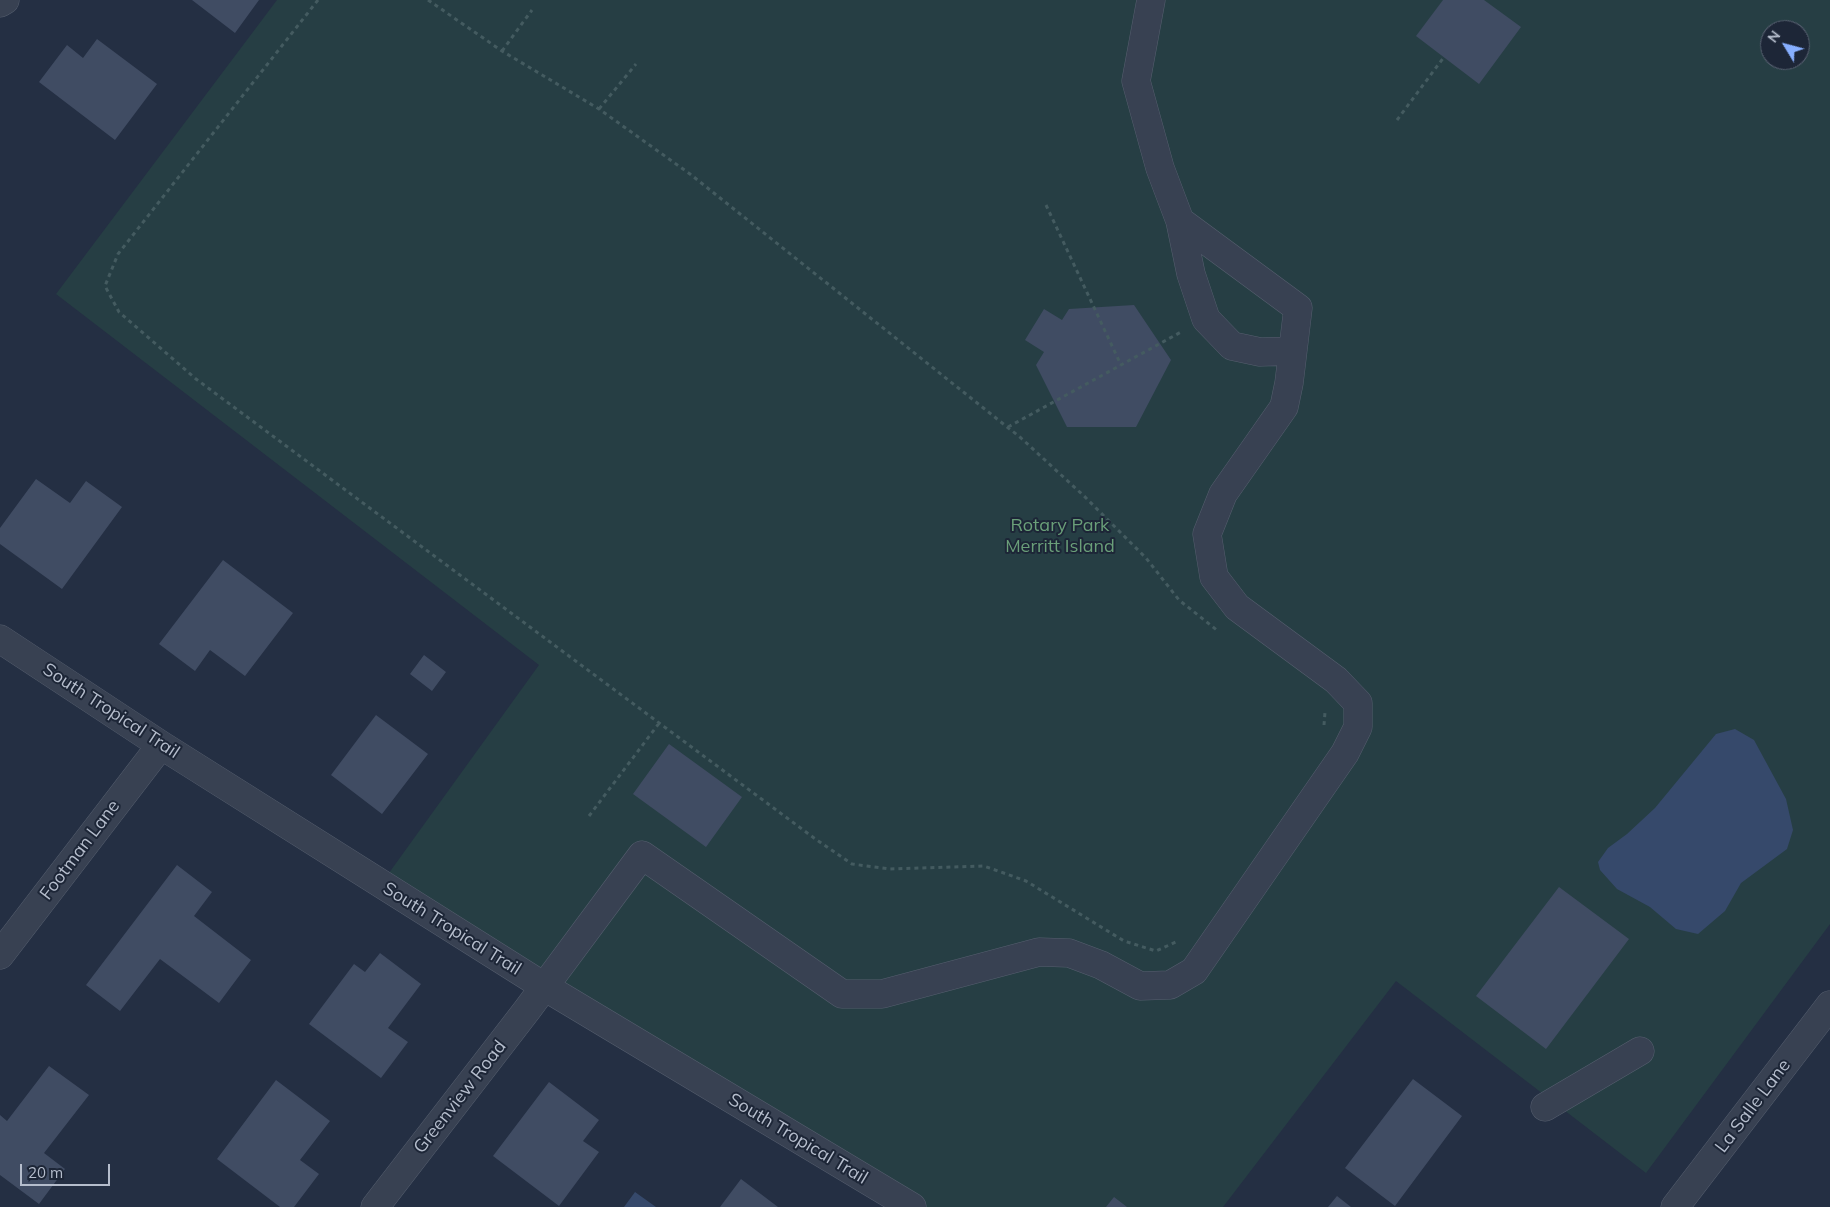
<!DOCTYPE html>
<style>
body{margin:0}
#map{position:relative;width:1830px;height:1207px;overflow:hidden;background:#242f43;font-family:Mulish,sans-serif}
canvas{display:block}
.north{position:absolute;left:1760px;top:20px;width:50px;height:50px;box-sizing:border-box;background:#1d2637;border:1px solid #5a6273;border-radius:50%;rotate:307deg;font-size:14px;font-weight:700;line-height:20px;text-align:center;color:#b5bdcc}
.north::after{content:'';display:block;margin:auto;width:18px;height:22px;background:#87afff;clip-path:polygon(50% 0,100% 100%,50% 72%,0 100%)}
.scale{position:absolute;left:20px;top:1164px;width:90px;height:22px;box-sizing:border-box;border:2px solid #b5bdcc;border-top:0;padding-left:6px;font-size:15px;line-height:18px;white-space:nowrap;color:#b5bdcc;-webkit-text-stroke:4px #1d2637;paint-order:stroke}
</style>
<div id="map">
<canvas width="1830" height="1207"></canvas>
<div class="north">N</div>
<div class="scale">20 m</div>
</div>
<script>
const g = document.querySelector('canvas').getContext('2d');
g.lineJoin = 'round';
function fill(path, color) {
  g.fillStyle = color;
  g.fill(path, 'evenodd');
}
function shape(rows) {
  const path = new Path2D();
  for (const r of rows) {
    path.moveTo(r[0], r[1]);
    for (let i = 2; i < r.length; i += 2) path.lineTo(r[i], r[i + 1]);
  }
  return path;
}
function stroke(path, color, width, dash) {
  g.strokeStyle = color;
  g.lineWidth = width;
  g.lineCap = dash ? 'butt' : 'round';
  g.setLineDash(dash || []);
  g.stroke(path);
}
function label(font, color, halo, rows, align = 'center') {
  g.font = font + ' Mulish,sans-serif';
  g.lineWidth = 4;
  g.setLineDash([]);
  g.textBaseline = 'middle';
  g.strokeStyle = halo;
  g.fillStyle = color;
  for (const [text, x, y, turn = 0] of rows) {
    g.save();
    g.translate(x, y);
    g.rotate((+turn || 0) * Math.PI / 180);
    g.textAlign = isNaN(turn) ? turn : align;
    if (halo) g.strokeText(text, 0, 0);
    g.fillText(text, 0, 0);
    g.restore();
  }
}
const green = shape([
 [277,0,1830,0,1830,924,1646,1173,1396,981,1223,1207,915,1207,381,884,539,665,56,294],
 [1770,30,1800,30,1800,60,1770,60]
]);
const water = shape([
 [1735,729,1754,740,1786,799,1793,830,1787,849,1741,883,1725,911,1698,934,1676,929,1650,907,1617,889,1600,870,1598,862,1608,848,1627,834,1655,808,1716,734],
 [635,1192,656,1207,624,1207]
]);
const building = shape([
 [192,0,259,0,235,33],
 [1443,0,1484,0,1521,27,1479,84,1416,36],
 [97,39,157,84,115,140,39,82,67,45,83,58],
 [1134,305,1171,360,1136,427,1067,427,1036,365,1044,352,1025,340,1044,309,1062,320,1069,309],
 [36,479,70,503,86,481,122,507,62,589,0,544,0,528],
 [223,560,293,613,245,676,210,650,195,671,159,644],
 [424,655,446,672,432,691,410,674],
 [376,715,428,754,382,814,331,775],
 [669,744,742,797,706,847,633,794],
 [177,865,212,892,194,916,251,960,219,1003,160,959,120,1011,86,985],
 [1559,887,1629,939,1546,1049,1476,996],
 [380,953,421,984,388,1028,408,1042,381,1078,309,1024,354,964,365,972],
 [49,1066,89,1095,44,1153,65,1169,39,1204,0,1175,0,1115,7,1121],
 [1413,1079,1462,1116,1395,1206,1345,1168],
 [276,1080,330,1121,300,1160,319,1174,294,1207,280,1207,217,1159],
 [549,1082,599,1120,583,1141,599,1152,559,1206,493,1156],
 [741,1179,778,1207,720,1207],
 [1337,1196,1351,1207,1328,1207],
 [1114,1197,1127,1207,1106,1207]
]);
const path = shape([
 [318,0,118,254,105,286,119,312,196,379,814,838,852,864,890,869,984,866,1026,881,1124,941,1156,951,1178,941],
 [428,0,502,51,599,109,690,174,1021,438,1084,496,1146,558,1179,600,1218,631],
 [502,51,532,10],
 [599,109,636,64],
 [1397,120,1444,57],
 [1046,205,1121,365],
 [1008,427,1181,332],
 [1324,725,1325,712],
 [589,816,660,722]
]);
const minor = shape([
 [0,3,5,0],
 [1180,221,1191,274,1206,319,1232,346,1260,352,1292,351],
 [0,639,161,745,545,987,912,1207],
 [0,955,161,745],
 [1545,1107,1640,1051],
 [375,1207,527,1010,642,855,842,994,882,994,1039,952,1069,953,1101,965,1140,986,1170,985,1194,971,1345,753,1358,727,1358,703,1336,680,1237,607,1214,577,1207,534,1223,494,1284,407,1289,383,1298,308,1180,221,1160,168,1136,81,1151,0],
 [1675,1207,1830,1005]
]);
const parkNames = [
 ["Rotary Park",1060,526],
 ["Merritt Island",1060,547]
];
const streetNames = [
 ["South Tropical Trail",111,711,33],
 ["Footman Lane",80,850,-53],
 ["South Tropical Trail",452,929,32],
 ["Greenview Road",460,1097,-52],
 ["La Salle Lane",1753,1106,-53],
 ["South Tropical Trail",798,1139,31]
];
fill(green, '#263e44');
fill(water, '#36496b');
fill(building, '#404c63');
stroke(minor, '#565f6f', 29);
stroke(path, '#445b60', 3, [4, 4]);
stroke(minor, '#384152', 28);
label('18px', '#6a9f79', '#1d2637', parkNames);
label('18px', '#b5bdcc', '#1d2637', streetNames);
</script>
